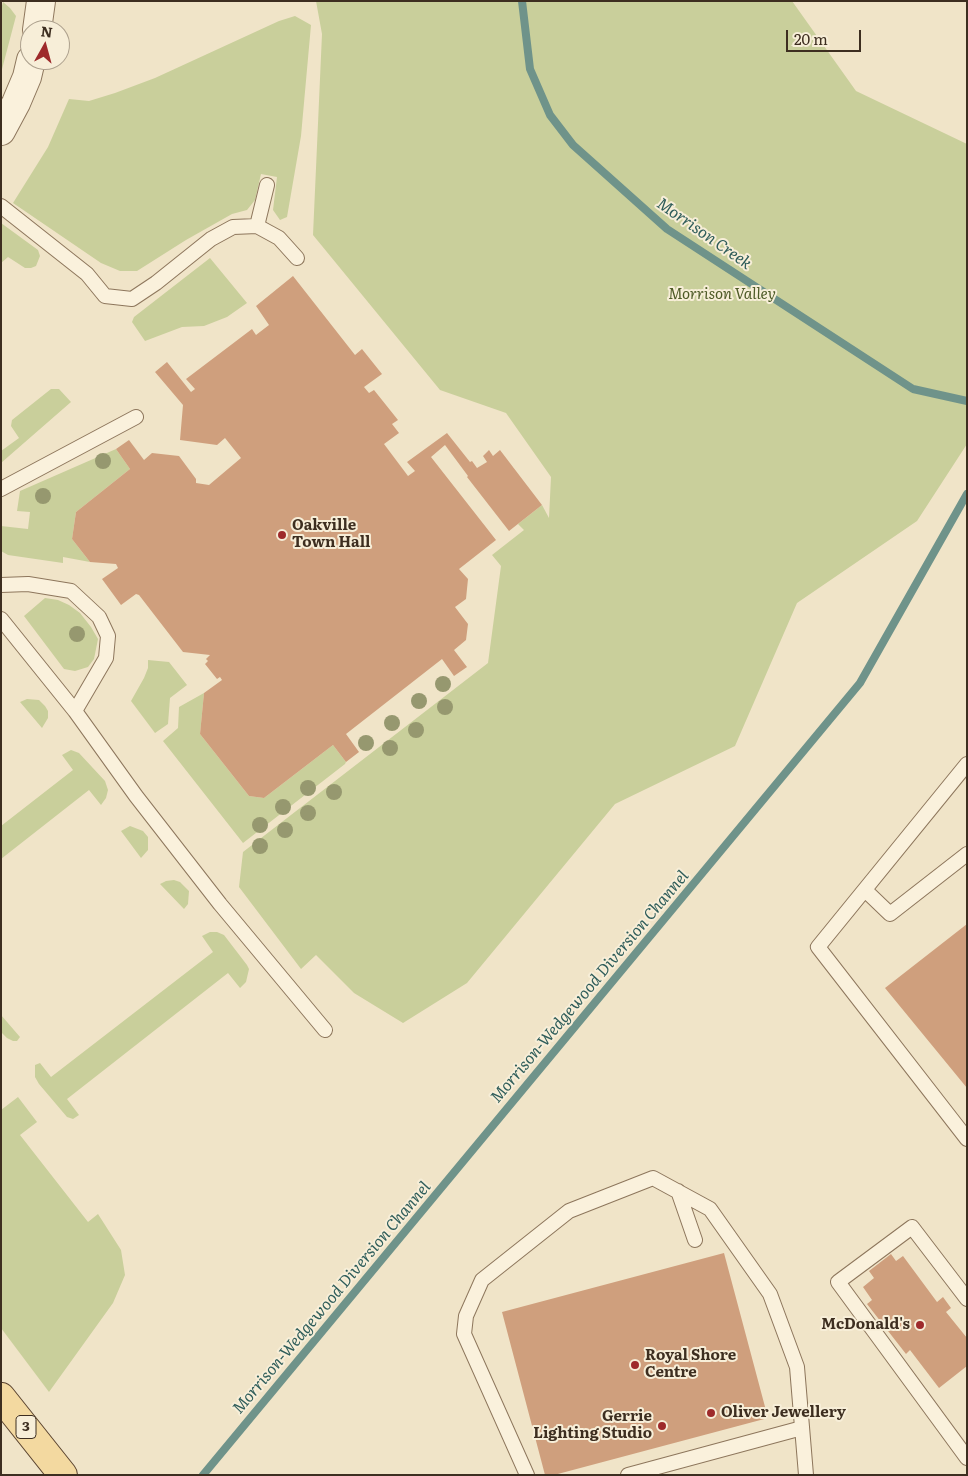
<!DOCTYPE html>
<style>
body{margin:0}
#map{position:relative;width:968px;height:1476px;overflow:hidden;background:#f0e4c8;font-family:Literata,serif}
canvas{display:block}
.frame{position:absolute;inset:0;border:2px solid #3d2e20;pointer-events:none}
.north{position:absolute;left:20px;top:20px;width:50px;height:50px;box-sizing:border-box;background:#f7eed8;border:1px solid #ada18e;border-radius:50%;rotate:7deg;font-size:14px;font-weight:700;line-height:20px;text-align:center;color:#3d2e20}
.north::after{content:'';display:block;margin:auto;width:18px;height:22px;background:#9e2a2b;clip-path:polygon(50% 0,100% 100%,50% 72%,0 100%)}
.scale{position:absolute;left:786px;top:30px;width:75px;height:22px;box-sizing:border-box;border:2px solid #3d2e20;border-top:0;padding-left:6px;font-size:15px;line-height:18px;white-space:nowrap;color:#3d2e20;-webkit-text-stroke:4px #f7eed8;paint-order:stroke}
</style>
<div id="map">
<canvas width="968" height="1476"></canvas>
<div class="frame"></div>
<div class="north">N</div>
<div class="scale">20 m</div>
</div>
<script>
const g = document.querySelector('canvas').getContext('2d');
g.lineJoin = 'round';
function fill(path, color) {
  g.fillStyle = color;
  g.fill(path, 'evenodd');
}
function shape(rows) {
  const path = new Path2D();
  for (const r of rows) {
    path.moveTo(r[0], r[1]);
    for (let i = 2; i < r.length; i += 2) path.lineTo(r[i], r[i + 1]);
  }
  return path;
}
function stroke(path, color, width, dash) {
  g.strokeStyle = color;
  g.lineWidth = width;
  g.lineCap = dash ? 'butt' : 'round';
  g.setLineDash(dash || []);
  g.stroke(path);
}
function label(font, color, halo, rows, align = 'center') {
  g.font = font + ' Literata,serif';
  g.lineWidth = 4;
  g.setLineDash([]);
  g.textBaseline = 'middle';
  g.strokeStyle = halo;
  g.fillStyle = color;
  for (const [text, x, y, turn = 0] of rows) {
    g.save();
    g.translate(x, y);
    g.rotate((+turn || 0) * Math.PI / 180);
    g.textAlign = isNaN(turn) ? turn : align;
    if (halo) g.strokeText(text, 0, 0);
    g.fillText(text, 0, 0);
    g.restore();
  }
}
const green = shape([
 [316,1,792,1,856,91,967,144,967,444,917,521,797,603,735,746,615,804,467,983,403,1023,354,993,316,955,301,969,239,887,243,852,488,663,501,566,492,555,524,530,518,524,542,505,549,518,551,477,506,413,440,390,313,235,322,34],
 [3,2,10,8,16,16,1,73,1,9],
 [295,16,311,25,301,136,287,217,280,220,273,210,277,177,261,174,255,200,247,210,232,214,186,240,137,271,120,271,101,263,13,203,48,147,69,99,89,101,115,93,155,78,279,21],
 [1,223,38,250,40,256,36,266,31,268,25,268,8,257,1,263],
 [210,258,247,303,227,317,204,326,182,327,145,341,132,322,134,317],
 [51,389,59,389,71,402,1,463,1,451,19,438,11,426,12,420],
 [116,449,130,469,76,512,72,539,90,562,63,557,63,563,8,555,1,551,1,526,28,529,30,512,17,511,20,491],
 [45,598,58,600,69,605,80,613,91,627,98,639,94,659,88,667,75,671,64,669,24,616],
 [148,660,169,662,187,685,170,698,168,724,155,733,131,701,144,678,148,668],
 [204,693,200,734,249,796,264,798,333,745,346,762,345,764,243,843,163,741,178,728,179,707],
 [27,699,39,700,45,706,48,711,48,718,42,728,20,702],
 [71,750,79,753,105,781,108,790,106,798,101,805,89,790,1,859,1,826,73,770,62,755],
 [130,826,143,831,148,837,148,850,141,858,121,831],
 [174,880,180,882,189,891,188,904,184,909,160,884,166,881],
 [210,932,217,932,224,935,247,965,249,969,246,982,240,988,228,973,67,1099,79,1115,73,1119,67,1117,39,1084,35,1077,35,1065,40,1063,51,1077,213,952,202,936],
 [1,1015,20,1037,17,1041,13,1041,7,1038,1,1032],
 [18,1097,37,1122,20,1135,88,1222,98,1214,121,1250,125,1275,113,1303,49,1392,1,1328,1,1110]
]);
const stream = shape([
 [522,1,530,69,550,115,573,145,667,229,913,389,967,401],
 [203,1475,860,683,967,494]
]);
const building = shape([
 [293,276,355,355,362,349,382,374,364,387,369,393,374,390,398,420,392,424,399,433,384,444,408,476,415,471,407,462,447,433,470,462,472,461,477,468,487,462,483,456,489,450,493,456,500,450,542,505,509,531,467,477,468,476,445,445,431,457,496,540,459,569,468,579,466,599,455,607,468,624,466,640,454,650,467,667,454,676,442,659,346,734,359,752,346,762,333,745,264,798,249,796,200,734,204,693,222,680,220,677,217,679,205,664,208,661,206,659,210,655,183,652,139,595,136,594,121,605,102,579,118,568,116,564,90,562,72,539,76,512,130,469,116,449,129,440,144,460,152,453,179,456,196,479,196,483,209,485,241,458,225,438,217,445,180,440,183,405,155,372,167,362,191,392,195,389,186,379,252,329,256,335,269,325,256,306],
 [967,924,967,1088,885,988],
 [724,1253,768,1418,554,1475,545,1475,502,1312],
 [891,1254,896,1261,903,1256,937,1302,943,1297,951,1308,946,1312,967,1338,967,1366,939,1388,910,1350,906,1354,867,1304,872,1300,863,1287,874,1278,869,1271]
]);
const lane = shape([
 [1,206,87,274,105,296,132,299,156,283,211,239,233,227,257,226,279,238,297,258],
 [257,226,267,185],
 [1,489,136,417],
 [1,585,28,584,71,591,99,617,108,636,106,658,75,711],
 [1,619,75,711,136,796,220,904,325,1030],
 [967,764,818,947,967,1139],
 [865,890,890,914,967,854],
 [678,1191,695,1240],
 [967,1299,912,1227,838,1282,967,1458],
 [527,1475,464,1334,466,1316,482,1280,569,1211,653,1178,710,1209,770,1294,797,1367,806,1475],
 [628,1475,802,1428]
]);
const street = shape([
 [37,30,41,1],
 [1,131,16,103,27,77,31,60]
]);
const primary = shape([
 [1,1397,63,1475]
]);
const trees = [
 [103,461],
 [43,496],
 [77,634],
 [443,684],
 [419,701],
 [445,707],
 [392,723],
 [416,730],
 [366,743],
 [390,748],
 [308,788],
 [334,792],
 [283,807],
 [308,813],
 [260,825],
 [285,830],
 [260,846]
];
const markers = [
 [282,535,5,"#9e2a2b"],
 [920,1325,5,"#9e2a2b"],
 [635,1365,5,"#9e2a2b"],
 [711,1413,5,"#9e2a2b"],
 [662,1426,5,"#9e2a2b"]
];
const shields = [
 [26,1427,20]
];
const shieldNames = [
 ["3",26,1427]
];
const parkNames = [
 ["Morrison Valley",722,295]
];
const poiNames = [
 ["Oakville",292,526],
 ["Town Hall",292,543],
 ["McDonald's",910,1325,"right"],
 ["Royal Shore",645,1356],
 ["Centre",645,1373],
 ["Oliver Jewellery",721,1413],
 ["Gerrie",652,1417,"right"],
 ["Lighting Studio",652,1434,"right"]
];
const waterNames = [
 ["Morrison Creek",704,234,35],
 ["Morrison-Wedgewood Diversion Channel",590,987,-50],
 ["Morrison-Wedgewood Diversion Channel",332,1298,-50]
];
fill(green, '#c9cf9b');
stroke(stream, '#6f938a', 8);
fill(building, '#cf9f7d');
stroke(lane, '#8d765c', 16);
stroke(street, '#8d765c', 30);
stroke(primary, '#5b4430', 30);
stroke(lane, '#faf1dc', 14);
stroke(street, '#faf1dc', 28);
stroke(primary, '#f3d9a0', 28);
g.fillStyle = '#96986f';
for (const [x, y] of trees) {
  g.beginPath();
  g.arc(x, y, 8, 0, 2 * Math.PI);
  g.fill();
}
for (const [x, y, r, color] of markers) {
  const dot = new Path2D();
  dot.arc(x, y, r, 0, 2 * Math.PI);
  g.fillStyle = color;
  g.fill(dot);
  stroke(dot, '#f7eed8', 2);
}
for (const [x, y, w] of shields) {
  const box = new Path2D();
  box.roundRect(x - w / 2, y - 11.5, w, 23, 4);
  g.fillStyle = '#f7eed8';
  g.fill(box);
  stroke(box, '#3d2e20', 1);
}
label('bold 14px', '#3d2e20', null, shieldNames);
label('italic 15px', '#4d5a26', '#f7eed8', parkNames);
label('bold 15px', '#3d2e20', '#f7eed8', poiNames, 'left');
label('italic 16px', '#2f5d5a', '#f7eed8', waterNames);
</script>
